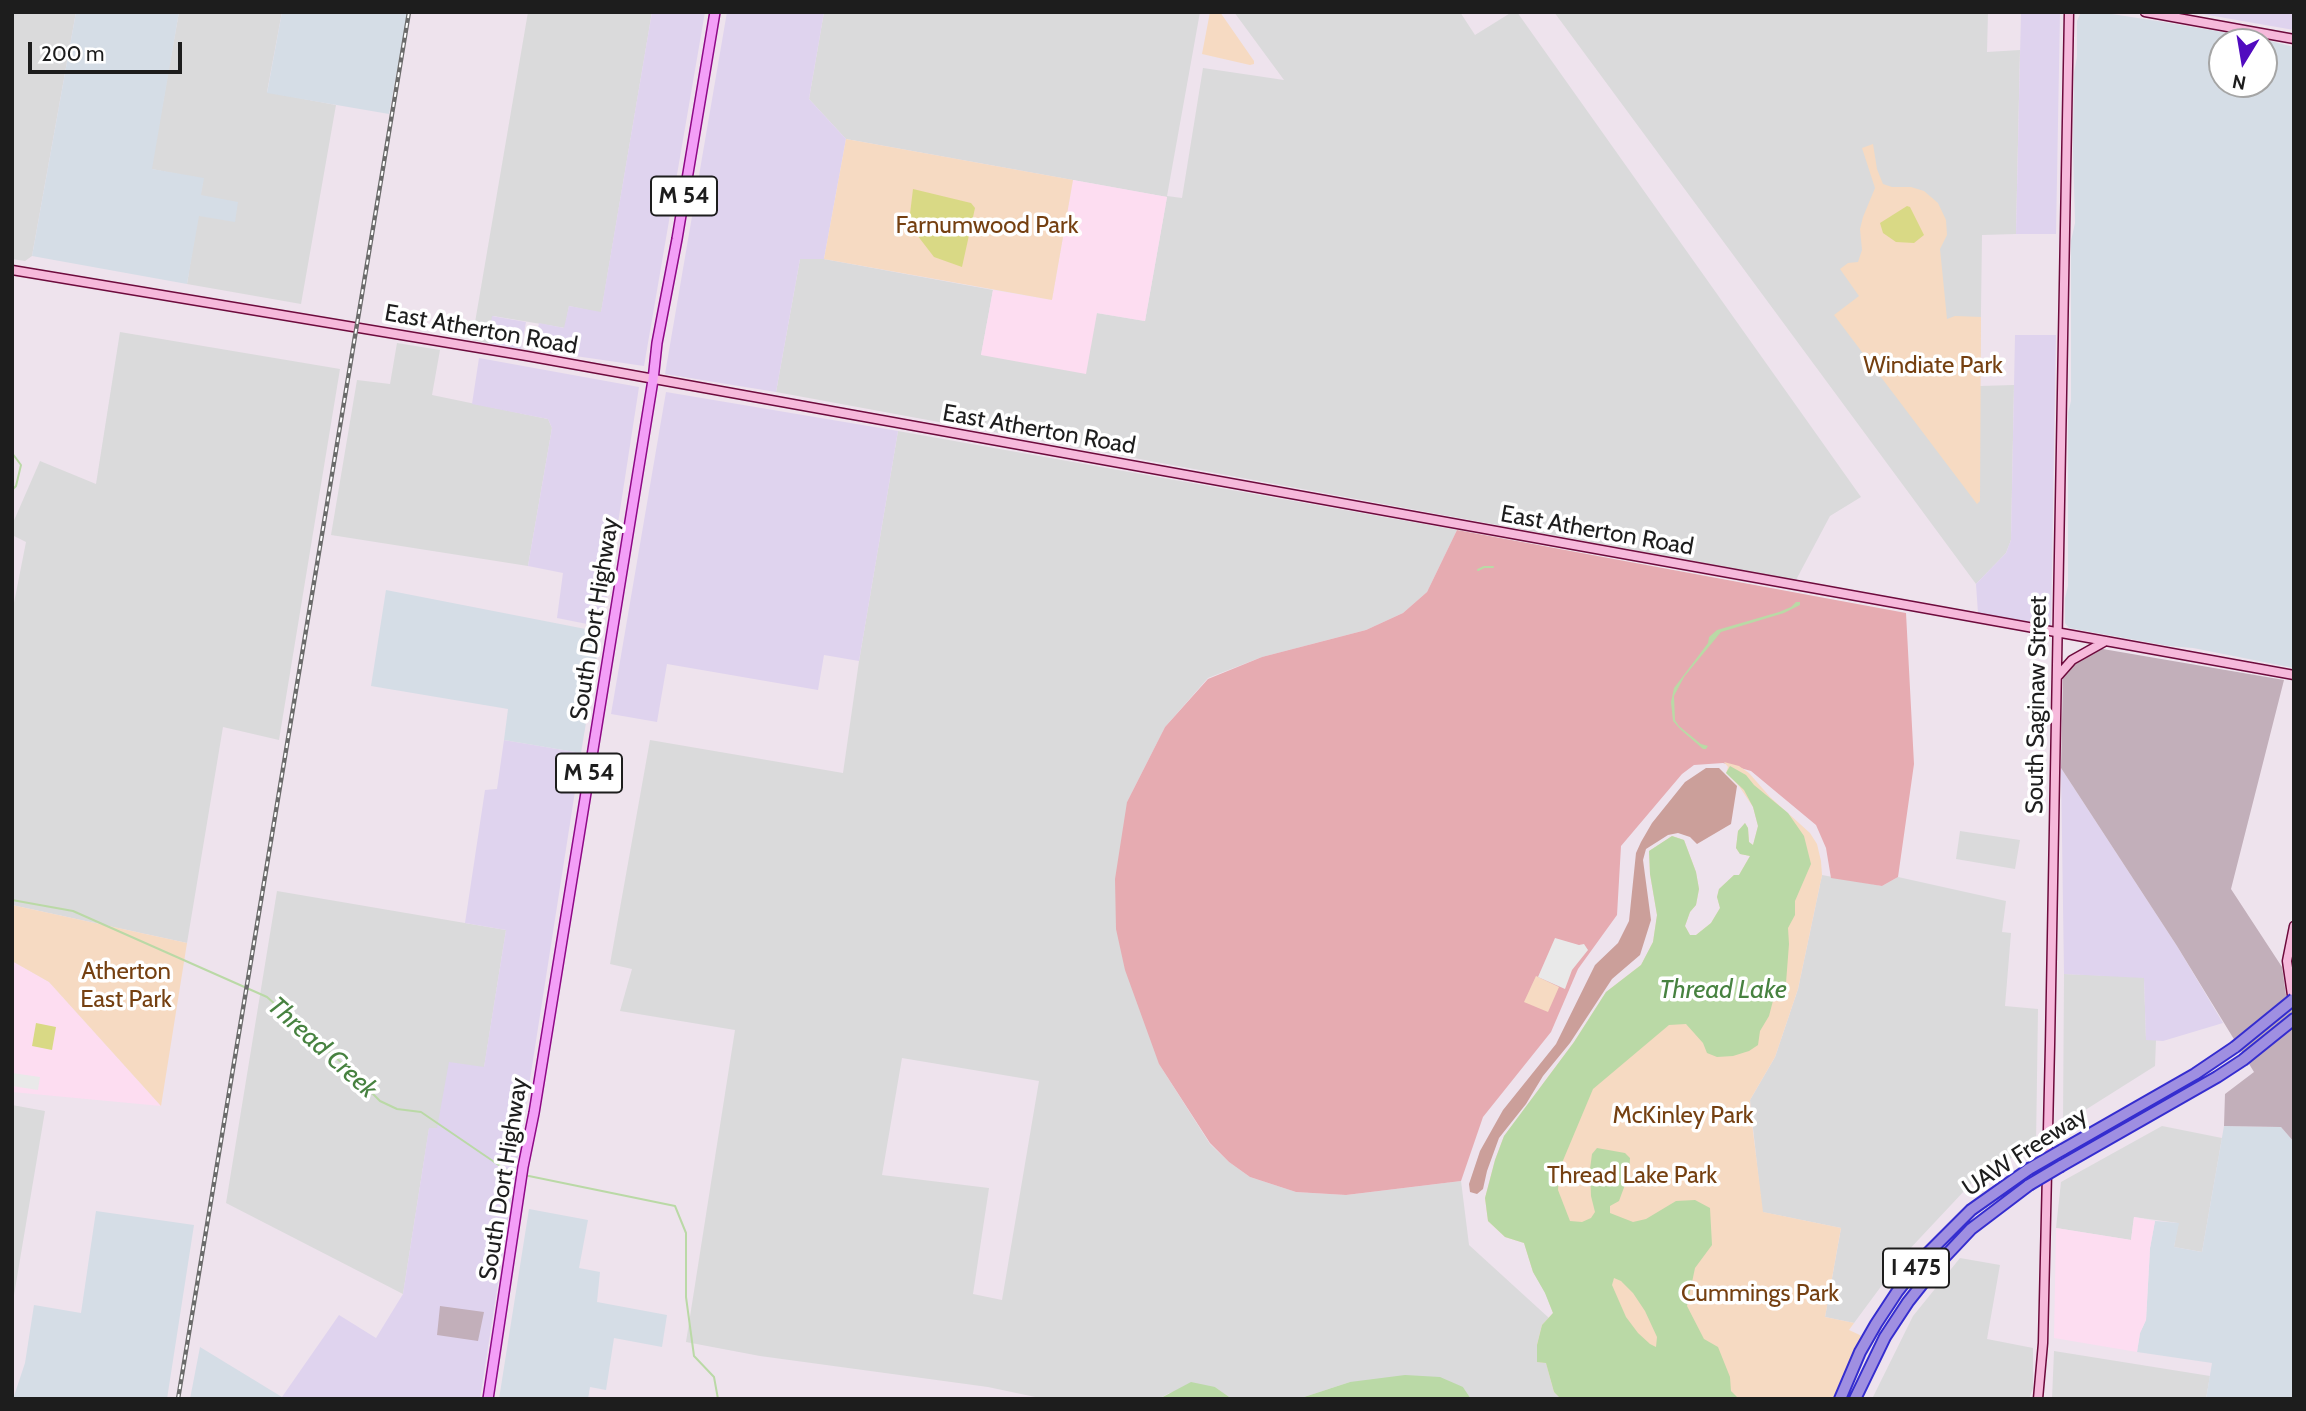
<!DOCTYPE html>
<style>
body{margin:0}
#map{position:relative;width:2306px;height:1411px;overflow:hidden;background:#eee3ed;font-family:Cabin,sans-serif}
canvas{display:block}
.frame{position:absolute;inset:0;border:14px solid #1d1d1d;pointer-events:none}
.north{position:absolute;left:2208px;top:28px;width:70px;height:70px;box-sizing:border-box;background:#fff;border:2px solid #a5a5a5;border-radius:50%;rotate:191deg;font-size:19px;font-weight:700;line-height:28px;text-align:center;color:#1d1d1d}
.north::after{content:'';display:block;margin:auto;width:24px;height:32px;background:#510bbf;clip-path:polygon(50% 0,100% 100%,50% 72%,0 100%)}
.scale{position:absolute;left:28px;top:42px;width:154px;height:32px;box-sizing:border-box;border:4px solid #1d1d1d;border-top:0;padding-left:9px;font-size:21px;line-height:24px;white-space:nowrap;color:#1d1d1d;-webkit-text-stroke:5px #fff;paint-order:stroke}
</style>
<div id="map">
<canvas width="2306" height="1411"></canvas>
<div class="frame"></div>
<div class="north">N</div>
<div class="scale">200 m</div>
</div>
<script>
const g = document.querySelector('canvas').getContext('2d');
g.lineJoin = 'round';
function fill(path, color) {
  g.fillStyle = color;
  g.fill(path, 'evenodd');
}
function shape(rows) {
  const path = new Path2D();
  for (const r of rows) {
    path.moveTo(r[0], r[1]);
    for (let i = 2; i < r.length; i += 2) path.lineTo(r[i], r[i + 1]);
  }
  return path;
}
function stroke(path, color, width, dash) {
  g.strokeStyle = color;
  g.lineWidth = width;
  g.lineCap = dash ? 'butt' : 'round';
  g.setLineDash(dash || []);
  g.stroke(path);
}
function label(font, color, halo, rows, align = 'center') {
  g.font = font + ' Cabin,sans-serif';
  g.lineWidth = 7;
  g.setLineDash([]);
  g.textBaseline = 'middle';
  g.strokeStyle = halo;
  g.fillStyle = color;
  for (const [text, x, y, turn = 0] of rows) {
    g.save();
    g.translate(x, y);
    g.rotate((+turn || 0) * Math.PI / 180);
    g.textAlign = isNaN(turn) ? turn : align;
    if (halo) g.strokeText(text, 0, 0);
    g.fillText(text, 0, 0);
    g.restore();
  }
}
const residential = shape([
 [12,12,76,12,32,256,25,261,12,259],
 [179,12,282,12,267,92,336,105,301,304,187,284,203,179,151,169],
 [528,12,652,12,601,313,569,306,565,328,493,316,488,343,472,340],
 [824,12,1200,12,1167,196,1182,198,1203,68,1284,80,1234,12,1460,12,1475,35,1512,12,1517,12,1861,497,1830,516,1796,580,776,392,800,259,824,259,993,290,981,355,1097,313,1145,321,1167,197,846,139,809,99],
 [1554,12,1988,12,1987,52,2020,50,2016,234,1982,235,1980,386,2014,385,2011,540,2006,553,1976,584],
 [120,332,340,369,279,740,223,727,187,943,12,905,12,613,26,542,12,535,12,525,40,461,96,484],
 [397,343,440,350,432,395,548,419,552,428,528,566,331,535,357,380,390,384],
 [898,431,1457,530,1427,592,1403,613,1366,630,1262,657,1208,678,1165,727,1127,802,1159,1064,1210,1144,1229,1162,1250,1177,1296,1192,1346,1195,1461,1181,1469,1245,1549,1318,1542,1325,1537,1345,1537,1362,1546,1362,1554,1392,1561,1399,1471,1399,1463,1387,1350,1382,1298,1399,1232,1399,1215,1387,1169,1393,1159,1399,1045,1399,988,1387,760,1356,686,1342,735,1030,620,1011,632,969,610,964,650,740,843,773,859,661],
 [902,1058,1039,1081,1002,1300,973,1294,989,1188,882,1175],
 [1960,831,2020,840,2015,869,1956,859],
 [1822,875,1882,886,1898,877,2006,901,2002,932,2011,933,2005,1006,2038,1009,2036,1146,1981,1173,1905,1254,1854,1323,1825,1317,1841,1228,1762,1212,1750,1100,1775,1057,1798,989],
 [277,891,506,930,484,1068,437,1129,429,1129,403,1294,226,1203],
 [2064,974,2144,977,2146,1039,2156,1040,2155,1066,2063,1124],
 [12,1105,45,1111,12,1307],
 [2162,1126,2222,1138,2202,1252,2174,1247,2178,1223,2134,1217,2131,1240,2056,1228,2061,1182],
 [1960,1258,2000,1265,1987,1339,2033,1348,2033,1388,2029,1399,1872,1399,1913,1316],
 [2054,1351,2210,1376,2206,1399,2052,1399]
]);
const commercial = shape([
 [652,12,705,12,644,366,534,350,539,323,564,328,569,306,601,312],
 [727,12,824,12,809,99,846,139,824,259,800,259,776,392,665,374],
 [2021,12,2060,12,2056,234,2016,234],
 [2191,12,2294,12,2294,30],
 [492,316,526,322,521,349,488,343],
 [2015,335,2056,335,2051,625,1978,613,1976,584,2006,553,2011,540],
 [479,358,639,387,602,627,557,618,563,573,528,566,552,428,548,419,472,404],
 [666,392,898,431,859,661,824,655,818,690,667,664,657,722,611,714],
 [504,740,581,753,480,1399,285,1399,282,1397,339,1315,376,1338,403,1294,429,1128,437,1128,449,1062,484,1067,506,930,465,923,485,790,497,789],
 [2061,768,2177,946,2223,1023,2163,1041,2146,1040,2144,978,2064,974]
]);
const industrial = shape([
 [76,12,179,12,152,169,204,178,201,195,238,202,235,222,199,216,187,284,32,256],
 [282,12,408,12,389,114,267,93],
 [2081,12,2099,12,2157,21,2258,38,2294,47,2294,668,2193,648,2169,646,2080,630,2069,628,2065,623,2065,598,2068,586,2068,413,2071,401,2071,241,2075,223,2073,149,2074,73,2077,57,2077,21],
 [2264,42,2264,84,2222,84,2222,42],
 [386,590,601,632,581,753,504,740,508,709,371,686],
 [2224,1126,2281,1127,2294,1142,2294,1399,2206,1399,2212,1363,2137,1352,2140,1333,2146,1320,2150,1248,2155,1221,2179,1223,2174,1247,2202,1252],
 [529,1209,588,1220,579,1268,600,1272,597,1302,667,1315,662,1347,614,1338,606,1390,590,1387,588,1399,499,1399],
 [96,1211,194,1225,167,1399,13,1399,25,1363,34,1305,81,1313],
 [200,1347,282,1397,285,1399,190,1399]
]);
const education = shape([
 [1073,180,1167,197,1145,321,1097,313,1086,374,981,355,993,290,1052,300],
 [12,961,49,982,161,1106,12,1092],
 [2134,1217,2155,1221,2150,1248,2146,1320,2140,1333,2137,1352,2054,1338,2056,1228,2131,1240]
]);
const construction = shape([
 [2097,648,2284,680,2231,889,2282,967,2287,1002,2294,1014,2294,1142,2281,1127,2224,1126,2225,1094,2254,1072,2177,946,2061,768,2063,676,2067,667],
 [440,1306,484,1312,478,1341,437,1335]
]);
const grass = shape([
 [1457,530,1906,613,1914,764,1898,877,1882,886,1831,878,1826,848,1816,825,1751,771,1723,763,1694,765,1682,774,1621,846,1617,915,1578,969,1551,1032,1483,1117,1461,1181,1346,1195,1296,1192,1250,1177,1229,1162,1210,1143,1159,1064,1125,970,1116,929,1115,879,1127,802,1165,727,1208,679,1262,657,1366,630,1403,613,1427,592]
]);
const forest = shape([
 [1706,768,1719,768,1737,786,1731,824,1697,844,1690,837,1678,833,1668,835,1646,849,1643,860,1651,920,1640,955,1612,979,1570,1043,1543,1076,1526,1104,1499,1138,1487,1171,1483,1189,1477,1194,1470,1192,1469,1184,1480,1151,1503,1110,1556,1044,1595,965,1618,943,1629,921,1636,853,1641,842,1652,823,1685,782]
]);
const park = shape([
 [1210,12,1220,12,1254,61,1254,64,1250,65,1202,54],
 [846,139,1073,180,1052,300,824,259],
 [1873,144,1877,169,1883,184,1892,187,1911,187,1924,191,1938,203,1946,220,1947,235,1940,249,1947,319,1955,316,1981,317,1980,501,1977,504,1834,315,1859,296,1840,269,1848,263,1858,262,1862,250,1860,229,1863,217,1875,188,1862,148],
 [1724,762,1739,766,1749,773,1770,797,1810,833,1817,844,1821,861,1822,875,1798,989,1775,1057,1750,1100,1751,1115,1763,1212,1841,1228,1825,1317,1854,1323,1849,1330,1862,1336,1833,1399,1561,1399,1554,1392,1546,1363,1537,1362,1537,1345,1542,1325,1553,1313,1545,1292,1533,1272,1524,1243,1505,1237,1488,1221,1485,1198,1495,1160,1504,1136,1574,1042,1606,992,1641,965,1653,942,1657,915,1650,874,1649,851,1672,836,1684,840,1696,872,1699,889,1696,905,1690,912,1685,926,1690,935,1696,935,1711,923,1720,908,1717,897,1719,889,1734,875,1739,875,1750,856,1740,854,1736,848,1738,831,1745,823,1748,828,1749,842,1753,845,1758,826,1753,807,1739,786,1726,773,1728,767],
 [12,905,187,943,161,1106,49,982,12,961],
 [1536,976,1559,987,1548,1012,1524,1002]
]);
const pitch = shape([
 [913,189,971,203,975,208,962,267,934,257,914,231,910,214],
 [1907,206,1910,207,1924,235,1914,243,1896,242,1883,233,1880,223],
 [36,1023,56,1027,52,1050,32,1046]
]);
const parking = shape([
 [1555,938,1579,945,1584,944,1588,950,1572,970,1565,989,1538,977],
 [12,1073,40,1077,38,1090,12,1086]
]);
const water = shape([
 [1796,602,1800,602,1800,605,1784,613,1721,632,1684,677,1674,696,1675,720,1679,726,1701,744,1708,746,1706,749,1703,749,1681,730,1673,721,1671,702,1674,688,1708,643,1709,637,1717,630,1779,612,1791,607],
 [1730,766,1746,775,1754,785,1788,813,1804,836,1811,864,1795,901,1795,915,1788,928,1789,944,1786,983,1775,993,1769,1016,1760,1031,1758,1045,1749,1051,1733,1056,1717,1057,1707,1053,1703,1043,1686,1024,1669,1025,1593,1089,1559,1170,1558,1190,1570,1221,1582,1222,1591,1218,1595,1212,1591,1196,1590,1169,1592,1154,1597,1148,1625,1153,1630,1158,1629,1174,1619,1201,1610,1206,1610,1213,1633,1222,1646,1219,1676,1201,1695,1200,1710,1208,1712,1245,1695,1268,1687,1306,1704,1339,1718,1347,1730,1377,1731,1391,1739,1399,1561,1399,1554,1392,1546,1363,1537,1362,1537,1345,1542,1325,1553,1313,1545,1293,1533,1272,1524,1243,1505,1237,1488,1221,1485,1198,1495,1160,1504,1136,1574,1042,1606,992,1641,965,1653,942,1657,915,1650,874,1649,851,1672,836,1684,840,1696,872,1699,889,1696,905,1690,912,1685,926,1690,935,1696,935,1711,923,1720,908,1717,897,1719,889,1734,875,1739,875,1750,856,1740,854,1736,848,1738,831,1745,823,1748,828,1749,842,1753,845,1758,826,1753,807,1744,790,1726,773],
 [1614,1278,1621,1281,1633,1293,1645,1311,1657,1337,1656,1347,1650,1344,1638,1333,1626,1317,1612,1285],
 [1405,1375,1440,1377,1463,1387,1471,1399,1298,1399,1350,1382],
 [1191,1382,1215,1387,1232,1399,1159,1399]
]);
const stream = shape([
 [12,453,21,465,16,486,12,490],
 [1478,570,1484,567,1493,567],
 [12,900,73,911,267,997,343,1064,380,1101,397,1109,421,1112,509,1172,519,1174],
 [524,1175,675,1206,686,1233,686,1297,694,1356,714,1377,718,1399]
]);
const secondary = shape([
 [2145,12,2294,39],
 [12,270,527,356,2294,675],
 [2057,677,2072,660,2104,642],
 [2293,1002,2287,961,2294,926],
 [2038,1399,2043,1343,2050,1045,2069,12]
]);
const primary = shape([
 [488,1399,523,1167,534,1113,653,380,657,343,677,239,715,12]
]);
const highway = shape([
 [2062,1150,2195,1074,2235,1047],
 [2061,1166,2217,1077,2243,1060,2294,1019],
 [1840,1399,1860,1352,1876,1324,1897,1292,1926,1255,1971,1210,2029,1169],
 [1855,1399,1885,1337,1908,1302,1939,1263,1971,1229,2029,1185]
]);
const rail = shape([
 [178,1399,409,12]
]);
const highwayBridge = shape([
 [2235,1047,2294,999],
 [2029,1169,2062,1150],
 [2029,1185,2061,1166]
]);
const shields = [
 [684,196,66],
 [589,773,66],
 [1916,1268,66]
];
const shieldNames = [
 ["M 54",684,196],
 ["M 54",589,773],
 ["I 475",1916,1268]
];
const parkNames = [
 ["Farnumwood Park",987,226],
 ["Windiate Park",1933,366],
 ["Atherton",126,972],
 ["East Park",126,1000],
 ["McKinley Park",1683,1116],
 ["Thread Lake Park",1632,1176],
 ["Cummings Park",1760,1294]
];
const streetNames = [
 ["East Atherton Road",481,330,10],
 ["East Atherton Road",1039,430,10],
 ["East Atherton Road",1597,531,10],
 ["South Dort Highway",595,619,-81],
 ["South Saginaw Street",2037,705,-89],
 ["UAW Freeway",2025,1152,-33],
 ["South Dort Highway",504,1179,-81]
];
const waterNames = [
 ["Thread Lake",1723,990],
 ["Thread Creek",322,1048,42]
];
fill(residential, '#dadadb');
fill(commercial, '#dfd3ee');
fill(industrial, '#d5dde6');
fill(education, '#fdddf1');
fill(construction, '#c2afba');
fill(grass, '#e6abb1');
fill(forest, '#cb9f9a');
fill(park, '#f6dac2');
fill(pitch, '#d9d985');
fill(parking, '#e9e9e9');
fill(water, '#bad9a6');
stroke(stream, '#bad9a6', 2);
stroke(secondary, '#6d0a3c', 11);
stroke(primary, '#8e0886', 12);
stroke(highway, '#352dcf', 14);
stroke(secondary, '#f6b9db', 8);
stroke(primary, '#f39ff7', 9);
stroke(highway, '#9f8fe1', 10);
stroke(rail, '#6b6b6b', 4.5);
stroke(rail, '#fff', 2, [5]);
stroke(highwayBridge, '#352dcf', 14, []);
stroke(highwayBridge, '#9f8fe1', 10);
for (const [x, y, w] of shields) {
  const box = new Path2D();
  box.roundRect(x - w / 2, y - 19.5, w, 39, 5);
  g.fillStyle = '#fff';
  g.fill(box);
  stroke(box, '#1d1d1d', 2);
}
label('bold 23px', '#1d1d1d', null, shieldNames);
label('24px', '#754011', '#fff', parkNames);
label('24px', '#1d1d1d', '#fff', streetNames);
label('italic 26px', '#478240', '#fff', waterNames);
</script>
